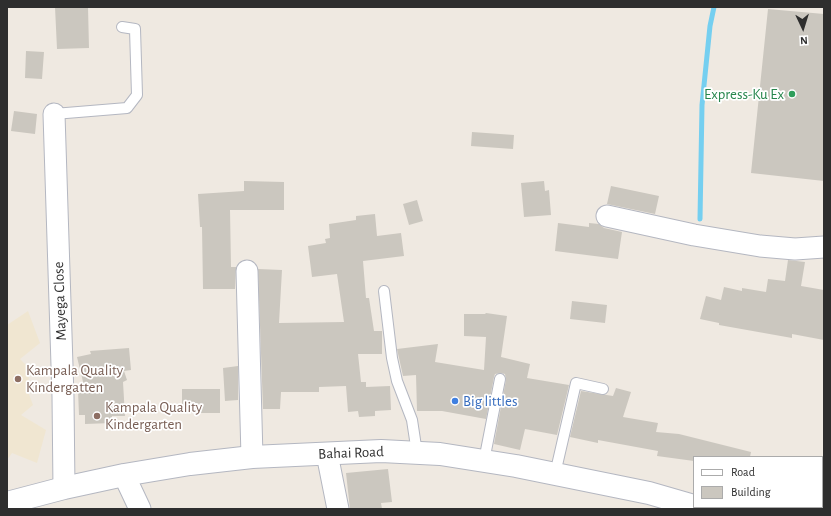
<!DOCTYPE html>
<style>
body{margin:0}
#map{position:relative;width:831px;height:516px;overflow:hidden;background:#efe9e1;font-family:"Alegreya Sans",sans-serif}
canvas{display:block}
.frame{position:absolute;inset:0;border:8px solid #2e2e2e;pointer-events:none}
.legend{position:absolute;left:693px;top:456px;width:130px;height:52px;box-sizing:border-box;background:#fff;border:1px solid #ababab;margin:0;padding:5px 7px;list-style:none;font-size:12px;color:#2e2e2e}
.legend li{display:flex;align-items:center;gap:8px;height:20px}
.legend b{width:20px;border:1px solid #ababab}
.north{position:absolute;left:783px;top:8px;width:40px;height:40px;-webkit-text-stroke:3px #fff;paint-order:stroke;rotate:176deg;font-size:11px;font-weight:700;line-height:16px;text-align:center;color:#2e2e2e}
.north::after{content:'';display:block;margin:auto;width:14px;height:18px;background:#2e2e2e;clip-path:polygon(50% 0,100% 100%,50% 72%,0 100%)}
</style>
<div id="map">
<canvas width="831" height="516"></canvas>
<div class="frame"></div>
<ul class="legend">
<li><b style="height:5px;background:#fff"></b>Road</li>
<li><b style="height:11px;background:#cbc7bf"></b>Building</li>
</ul>
<div class="north">N</div>
</div>
<script>
const g = document.querySelector('canvas').getContext('2d');
g.lineJoin = 'round';
function fill(path, color) {
  g.fillStyle = color;
  g.fill(path, 'evenodd');
}
function shape(rows) {
  const path = new Path2D();
  for (const r of rows) {
    path.moveTo(r[0], r[1]);
    for (let i = 2; i < r.length; i += 2) path.lineTo(r[i], r[i + 1]);
  }
  return path;
}
function stroke(path, color, width, dash) {
  g.strokeStyle = color;
  g.lineWidth = width;
  g.lineCap = dash ? 'butt' : 'round';
  g.setLineDash(dash || []);
  g.stroke(path);
}
function label(font, color, halo, rows, align = 'center') {
  g.font = font + ' "Alegreya Sans",sans-serif';
  g.lineWidth = 3.5;
  g.setLineDash([]);
  g.textBaseline = 'middle';
  g.strokeStyle = halo;
  g.fillStyle = color;
  for (const [text, x, y, turn = 0] of rows) {
    g.save();
    g.translate(x, y);
    g.rotate((+turn || 0) * Math.PI / 180);
    g.textAlign = isNaN(turn) ? turn : align;
    if (halo) g.strokeText(text, 0, 0);
    g.fillText(text, 0, 0);
    g.restore();
  }
}
const education = shape([
 [28,311,40,343,20,359,30,369,27,389,33,405,21,415,46,430,37,463,12,453,7,460,7,325]
]);
const stream = shape([
 [700,219,702,105,710,26,714,7]
]);
const building = shape([
 [55,7,88,7,89,48,57,49],
 [768,9,824,14,824,181,751,173],
 [26,51,44,52,42,79,25,78],
 [14,111,37,114,35,134,11,131],
 [472,132,514,135,513,149,471,146],
 [244,181,284,182,284,210,230,210,231,267,236,267,235,289,203,289,202,227,200,227,198,194,244,191],
 [544,181,545,191,549,190,551,215,524,217,521,183],
 [611,186,659,196,655,214,607,204],
 [417,200,423,221,409,225,403,204],
 [375,214,377,236,401,233,404,256,363,261,366,298,369,298,374,331,382,331,382,354,358,354,361,382,366,382,366,387,390,386,391,410,375,411,375,416,359,417,358,411,348,412,346,386,319,387,319,392,281,392,280,409,263,409,258,269,282,270,279,323,344,322,337,274,312,277,308,246,326,243,325,239,330,238,329,224,356,220,356,216],
 [558,223,589,227,589,223,599,224,604,228,622,232,618,259,555,251],
 [788,260,805,262,801,286,824,290,824,340,792,334,792,338,719,325,719,323,700,319,706,296,721,300,724,287,742,291,742,288,766,292,768,279,785,281],
 [572,301,607,305,605,323,570,319],
 [486,313,507,316,501,357,530,364,527,378,569,385,557,435,525,429,520,450,494,444,506,380,505,374,501,373,495,374,494,377,486,419,442,411,417,411,416,375,403,376,397,349,438,344,435,362,484,370,486,337,464,336,464,314,485,314],
 [129,348,131,370,124,371,127,380,123,382,125,416,112,416,112,423,85,424,85,415,79,415,78,390,85,390,77,357,91,354,90,351],
 [238,366,238,400,225,401,223,368],
 [616,388,631,392,623,417,658,423,656,432,679,434,751,452,750,457,694,457,694,461,657,456,658,451,598,440,598,443,570,437,581,391,613,396],
 [182,389,220,389,220,413,182,413],
 [388,469,392,502,381,503,382,509,350,509,346,473]
]);
const lane = shape([
 [54,114,127,108,137,95,135,29,122,27],
 [384,291,392,358,397,381,412,420,417,453],
 [484,461,500,379],
 [555,474,576,383,603,389]
]);
const street = shape([
 [54,114,63,397,64,488],
 [607,216,694,235,760,246,795,249,824,247],
 [247,271,252,457],
 [327,454,338,509],
 [124,475,140,509]
]);
const secondary = shape([
 [7,503,64,488,124,475,190,464,252,457,381,451,440,454,516,466,649,493,694,506]
]);
const markers = [
 [792,94,4,"#2e9e5b"],
 [18,379,4,"#8d6e63"],
 [455,401,4,"#3f7fe0"],
 [97,416,4,"#8d6e63"]
];
const leisureNames = [
 ["Express-Ku Ex",784,94]
];
const streetNames = [
 ["Mayega Close",60,301,-92],
 ["Bahai Road",351,453,-2]
];
const educationNames = [
 ["Kampala Quality",26,370],
 ["Kindergatten",26,387],
 ["Kampala Quality",105,407],
 ["Kindergarten",105,424]
];
const shopNames = [
 ["Big littles",463,401]
];
fill(education, '#f0e6d1');
stroke(stream, '#75cff0', 5);
fill(building, '#cbc7bf');
stroke(lane, '#b4b7c1', 12);
stroke(street, '#b4b7c1', 23);
stroke(secondary, '#b4b7c1', 24);
stroke(lane, '#fff', 10);
stroke(street, '#fff', 21);
stroke(secondary, '#fff', 22);
for (const [x, y, r, color] of markers) {
  const dot = new Path2D();
  dot.arc(x, y, r, 0, 2 * Math.PI);
  g.fillStyle = color;
  g.fill(dot);
  stroke(dot, '#fff', 1.5);
}
label('15px', '#27864d', '#fff', leisureNames, 'right');
label('15px', '#2e2e2e', '#fff', streetNames);
label('15px', '#785e54', '#fff', educationNames, 'left');
label('15px', '#366cbe', '#fff', shopNames, 'left');
</script>
